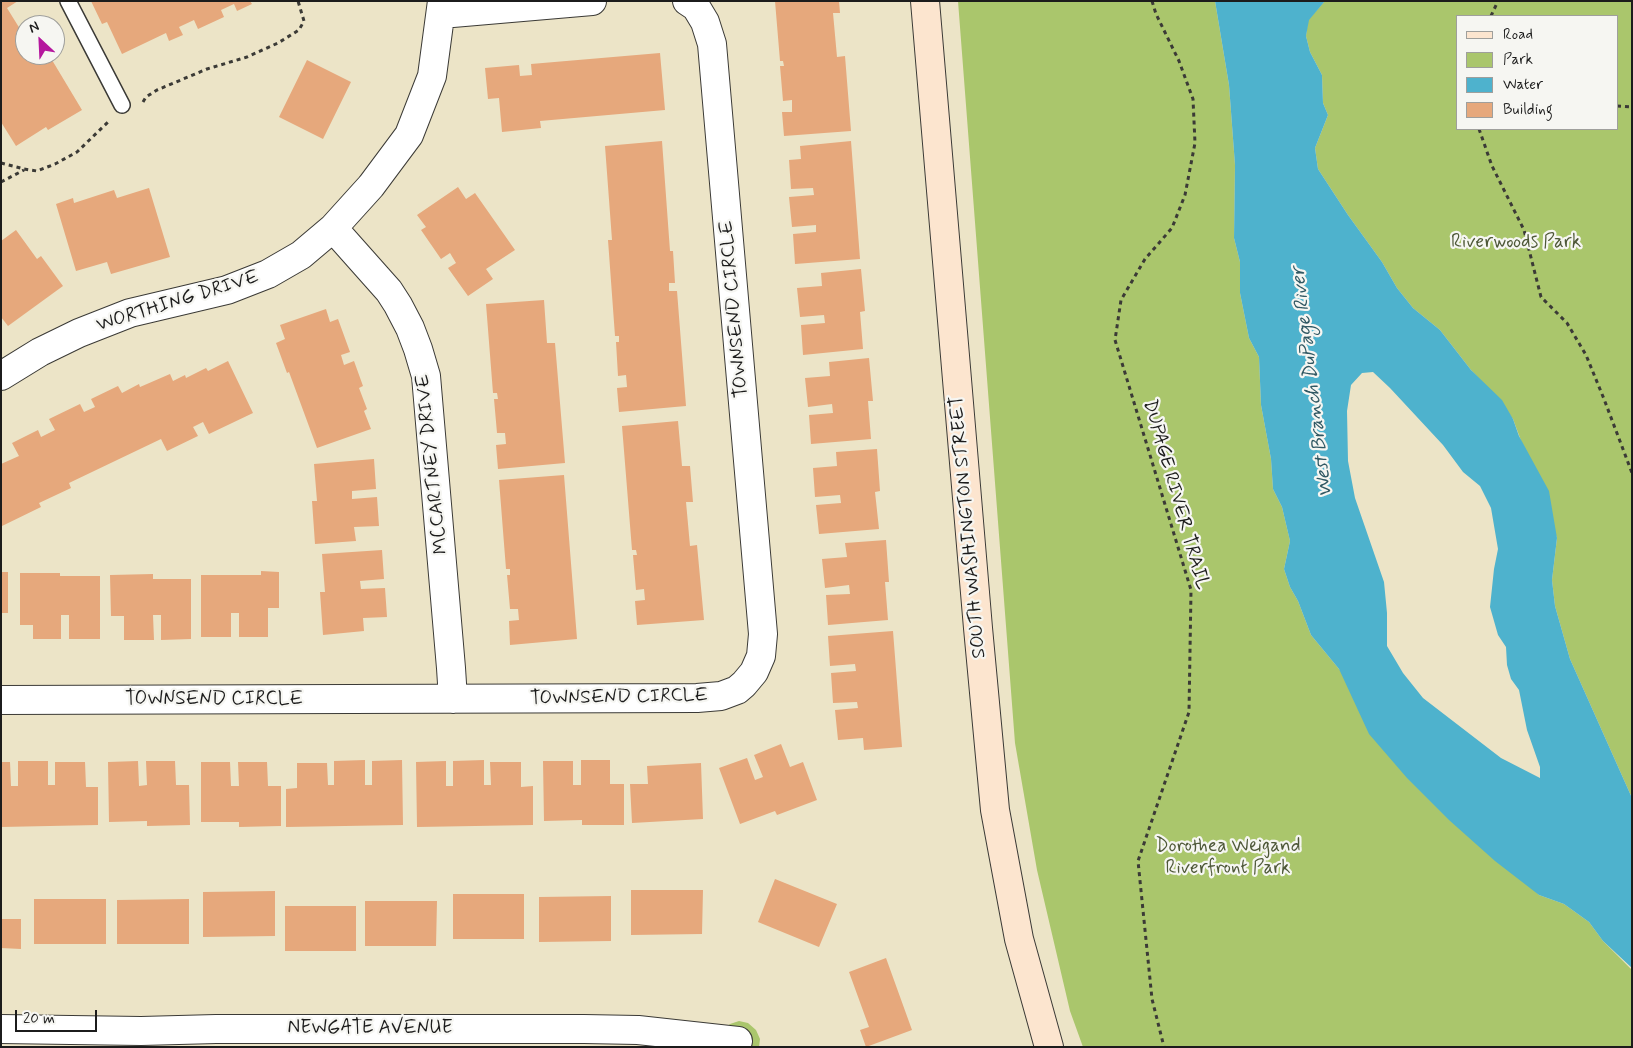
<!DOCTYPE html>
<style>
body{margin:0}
#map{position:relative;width:1633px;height:1048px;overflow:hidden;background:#ece4c7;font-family:Mynerve,sans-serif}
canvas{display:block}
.frame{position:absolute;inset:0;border:2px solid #1c1c1c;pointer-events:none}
.legend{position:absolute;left:1456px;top:15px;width:162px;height:115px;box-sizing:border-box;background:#f6f6f2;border:1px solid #9f9f9c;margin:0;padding:6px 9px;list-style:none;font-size:15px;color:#1c1c1c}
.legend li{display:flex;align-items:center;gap:10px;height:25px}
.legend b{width:25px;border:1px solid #9f9f9c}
.north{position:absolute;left:15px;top:15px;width:50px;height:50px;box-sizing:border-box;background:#f6f6f2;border:1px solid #9f9f9c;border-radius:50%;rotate:335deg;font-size:14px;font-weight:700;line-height:20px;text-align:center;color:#1c1c1c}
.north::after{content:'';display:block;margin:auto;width:18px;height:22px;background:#b5179e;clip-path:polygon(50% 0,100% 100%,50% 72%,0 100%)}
.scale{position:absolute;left:15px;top:1010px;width:82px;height:22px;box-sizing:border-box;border:2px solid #1c1c1c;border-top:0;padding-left:6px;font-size:15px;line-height:18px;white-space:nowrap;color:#1c1c1c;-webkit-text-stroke:4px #f6f6f2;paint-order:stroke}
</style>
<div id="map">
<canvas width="1633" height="1048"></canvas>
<div class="frame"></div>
<ul class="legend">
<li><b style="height:6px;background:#fce5cf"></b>Road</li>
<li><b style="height:14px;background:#aac66c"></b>Park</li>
<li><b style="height:14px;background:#4eb2cd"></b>Water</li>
<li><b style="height:14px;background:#e6a87c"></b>Building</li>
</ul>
<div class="north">N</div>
<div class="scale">20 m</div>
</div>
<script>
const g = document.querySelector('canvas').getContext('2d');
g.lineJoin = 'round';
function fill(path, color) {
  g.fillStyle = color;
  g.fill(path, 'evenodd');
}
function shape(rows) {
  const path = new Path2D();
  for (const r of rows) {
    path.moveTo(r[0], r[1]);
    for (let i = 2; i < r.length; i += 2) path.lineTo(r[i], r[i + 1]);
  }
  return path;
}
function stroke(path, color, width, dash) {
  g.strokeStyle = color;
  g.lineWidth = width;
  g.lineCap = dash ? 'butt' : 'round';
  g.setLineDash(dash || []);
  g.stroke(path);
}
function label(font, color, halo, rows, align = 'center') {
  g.font = font + ' Mynerve,sans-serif';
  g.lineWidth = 4.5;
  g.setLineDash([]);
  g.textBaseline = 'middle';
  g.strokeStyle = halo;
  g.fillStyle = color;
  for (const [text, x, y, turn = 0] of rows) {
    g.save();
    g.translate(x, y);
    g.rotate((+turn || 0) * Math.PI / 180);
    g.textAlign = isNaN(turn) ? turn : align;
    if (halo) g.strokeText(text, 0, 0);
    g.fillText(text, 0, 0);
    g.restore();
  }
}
const green = shape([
 [958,1,1215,1,1229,85,1235,165,1234,238,1240,262,1240,293,1249,338,1259,357,1261,405,1271,459,1273,489,1282,507,1290,541,1284,569,1290,587,1298,601,1311,635,1339,669,1539,895,1564,904,1589,922,1603,941,1632,970,1632,1047,1083,1047,1070,1011,1037,870,1015,743],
 [1325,1,1632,1,1632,798,1570,659,1555,606,1552,580,1557,538,1513,419,1484,384,1471,370,1440,330,1413,308,1397,288,1382,262,1348,215,1318,169,1315,148,1328,115,1323,103,1322,75,1310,52,1306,36,1308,20],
 [1457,16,1617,16,1617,129,1457,129],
 [739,1021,748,1023,756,1030,760,1039,759,1047,721,1047,723,1030,730,1024]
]);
const water = shape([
 [1215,1,1325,1,1309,20,1306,36,1310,52,1322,75,1323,103,1328,115,1315,148,1318,169,1348,215,1382,262,1397,288,1413,308,1440,330,1471,370,1502,400,1513,419,1519,436,1549,491,1557,538,1552,580,1555,606,1570,659,1632,798,1632,968,1603,941,1589,922,1564,904,1539,895,1495,861,1449,820,1407,778,1369,734,1339,669,1311,635,1298,601,1290,587,1284,569,1290,541,1282,507,1273,489,1271,459,1261,405,1259,357,1249,338,1240,293,1240,262,1234,238,1235,165,1229,85],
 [1373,372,1390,388,1443,445,1463,472,1480,486,1491,508,1498,549,1494,569,1490,607,1498,635,1506,647,1507,665,1511,679,1519,690,1527,730,1540,767,1540,778,1501,758,1423,698,1403,673,1387,646,1387,613,1384,582,1355,498,1348,461,1347,411,1351,385,1362,373]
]);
const building = shape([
 [1,1,18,1,7,8,25,37,25,55,49,55,82,110,48,130,46,127,16,146,1,122],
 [91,1,250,1,252,4,237,11,234,4,221,10,224,17,198,29,194,20,179,27,183,35,169,41,166,33,122,54,107,22,102,24],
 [775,1,839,1,840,13,833,13,837,57,845,56,851,131,784,136,782,112,792,112,792,100,783,101,780,66,784,66,783,61,780,61],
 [660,53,665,110,540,121,541,128,502,132,499,98,488,99,485,68,519,65,520,76,532,75,531,64],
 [307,60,351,82,323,139,279,117],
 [662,141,670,251,673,251,675,283,669,283,669,291,677,291,686,406,619,412,617,388,627,387,626,375,618,376,616,342,619,342,619,336,615,336,608,240,612,240,605,146],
 [851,141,860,259,795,264,793,234,816,232,816,225,792,227,789,197,814,195,813,188,791,189,789,160,801,159,800,146],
 [458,187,466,199,475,193,515,250,486,269,493,279,468,296,448,268,456,263,450,253,441,259,421,230,426,227,417,215],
 [149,188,170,257,111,274,107,262,76,271,56,204,73,198,74,203,114,190,117,198],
 [16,230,37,259,41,256,63,286,8,326,1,317,1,241],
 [861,269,865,311,860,312,863,349,803,355,801,325,825,323,824,315,800,317,797,288,822,286,821,273],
 [544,300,547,343,555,343,565,463,498,469,496,445,506,444,505,433,497,433,494,399,498,399,497,393,493,393,486,304],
 [326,309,330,322,338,319,350,352,341,355,344,365,354,361,363,386,359,388,367,409,364,411,371,429,317,448,289,372,287,373,276,343,285,339,280,325],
 [869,358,873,401,868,401,871,439,811,444,809,415,833,413,832,404,808,407,805,378,830,376,829,362],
 [228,361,253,413,209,434,203,422,193,427,198,436,167,451,161,439,69,483,71,488,39,503,41,507,2,526,1,464,19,456,12,443,38,430,41,437,55,430,49,419,80,404,84,412,95,407,91,399,118,386,122,393,139,384,140,387,170,374,173,381,185,375,186,378,206,368,208,371],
 [678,421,682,466,690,466,693,502,686,502,690,546,697,545,704,620,637,625,635,601,645,600,644,589,636,590,633,555,637,555,636,550,632,550,622,426],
 [877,449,880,491,875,492,879,529,819,534,816,505,841,503,840,495,815,497,813,468,837,466,836,452],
 [374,459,376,489,352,491,352,499,377,497,379,526,354,527,356,541,315,544,312,501,317,501,314,464],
 [564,475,577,639,510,645,509,621,519,620,518,609,510,609,507,575,510,575,510,569,506,569,499,480],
 [886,540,889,582,885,582,888,620,828,625,826,595,850,594,849,585,825,588,822,559,847,557,845,543],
 [382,550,384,579,360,581,361,589,385,588,387,617,363,618,364,631,323,635,320,592,325,592,322,554],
 [261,571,279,572,279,608,268,608,268,637,239,637,239,613,231,613,231,637,201,637,201,575,261,575],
 [1,572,8,572,8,613,1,613],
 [20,573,60,573,60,576,100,576,100,639,69,639,69,615,61,615,61,639,33,639,33,625,20,625],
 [153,574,153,579,191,579,191,639,161,640,161,615,153,615,154,640,124,640,124,616,111,616,110,575],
 [893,631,902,747,864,750,863,738,838,740,835,710,858,708,857,702,833,703,831,673,856,671,855,664,830,666,828,636],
 [781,744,790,767,803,762,817,800,777,815,775,811,740,824,719,768,747,758,755,780,763,777,754,755],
 [365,760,365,785,372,785,372,761,402,760,403,825,286,827,286,789,297,788,297,763,327,763,328,785,334,785,334,761],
 [484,760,484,785,491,785,490,762,521,762,521,787,533,786,533,825,417,827,416,762,446,761,446,786,453,786,453,761],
 [581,760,610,760,610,784,624,784,624,825,582,825,582,820,544,821,543,761,573,761,573,785,581,785],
 [18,761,48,761,48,785,55,785,55,762,85,762,86,787,98,787,98,825,1,827,1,762,10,762,11,786,18,786],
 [138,761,139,786,147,785,146,761,175,761,176,785,189,785,190,825,147,826,147,821,109,822,108,762],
 [201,762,230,762,231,786,239,786,238,762,267,762,268,786,281,786,281,826,239,827,239,822,201,822],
 [701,763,703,819,632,823,630,784,648,784,647,766],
 [775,879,837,904,819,947,758,922],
 [631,890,703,890,702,934,631,935],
 [275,891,275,936,203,937,203,892],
 [453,894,524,894,524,939,453,939],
 [611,896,611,941,539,942,539,897],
 [34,899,106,899,106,944,34,944],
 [189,899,189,944,117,944,117,900],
 [365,901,437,901,436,946,365,946],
 [285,906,356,906,356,951,285,951],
 [1,919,21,919,21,949,1,948],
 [886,958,912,1030,866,1047,860,1030,869,1027,849,972]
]);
const path = shape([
 [1152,1,1156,14,1179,61,1193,99,1195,143,1185,195,1172,228,1145,259,1121,300,1115,340,1191,590,1189,712,1138,861,1152,999,1164,1047],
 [1491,16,1498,1],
 [143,102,146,97,157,90,207,69,247,57,278,43,299,30,304,21,298,1],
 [1617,106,1632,107],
 [1479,129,1492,166,1524,230,1541,297,1567,323,1586,355,1604,399,1632,473],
 [1,163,24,169,37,171,55,164,77,152,108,122],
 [1,182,24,170]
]);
const service = shape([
 [68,1,122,105]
]);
const minor = shape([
 [441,14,592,1],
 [333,228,389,291,398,305,410,328,418,349,426,376,451,668,453,699],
 [1,376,40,352,79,333,130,313,227,290,268,274,301,255,333,228,371,186,409,135,432,76,442,1],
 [1,700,697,698,721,696,737,690,744,684,754,672,761,656,763,634,712,44,705,22,696,7,687,1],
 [1,1029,141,1031,216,1029,584,1029,638,1030,738,1041]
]);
const secondary = shape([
 [925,1,978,628,995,810,1019,939,1049,1047]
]);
const parkNames = [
 ["Riverwoods Park",1516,243],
 ["Dorothea Weigand",1228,847],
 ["Riverfront Park",1228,869]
];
const streetNames = [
 ["WORTHING DRIVE",178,302,-17],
 ["TOWNSEND CIRCLE",735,309,-95],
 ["MCCARTNEY DRIVE",433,464,-96],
 ["DUPAGE RIVER TRAIL",1175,495,74],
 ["SOUTH WASHINGTON STREET",969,527,-95],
 ["TOWNSEND CIRCLE",619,698,-1],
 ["TOWNSEND CIRCLE",214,700],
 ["NEWGATE AVENUE",370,1029]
];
const waterNames = [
 ["West Branch DuPage River",1313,382,-97]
];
fill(green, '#aac66c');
fill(water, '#4eb2cd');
fill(building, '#e6a87c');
stroke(service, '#3b3a36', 18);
stroke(minor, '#3b3a36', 30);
stroke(secondary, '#3b3a36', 30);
stroke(path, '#3b3a36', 3, [4, 4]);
stroke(service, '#fff', 15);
stroke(minor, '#fff', 28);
stroke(secondary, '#fce5cf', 28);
label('19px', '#4e5838', '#f6f6f2', parkNames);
label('19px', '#1c1c1c', '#f6f6f2', streetNames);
label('italic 20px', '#305863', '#f6f6f2', waterNames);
</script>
